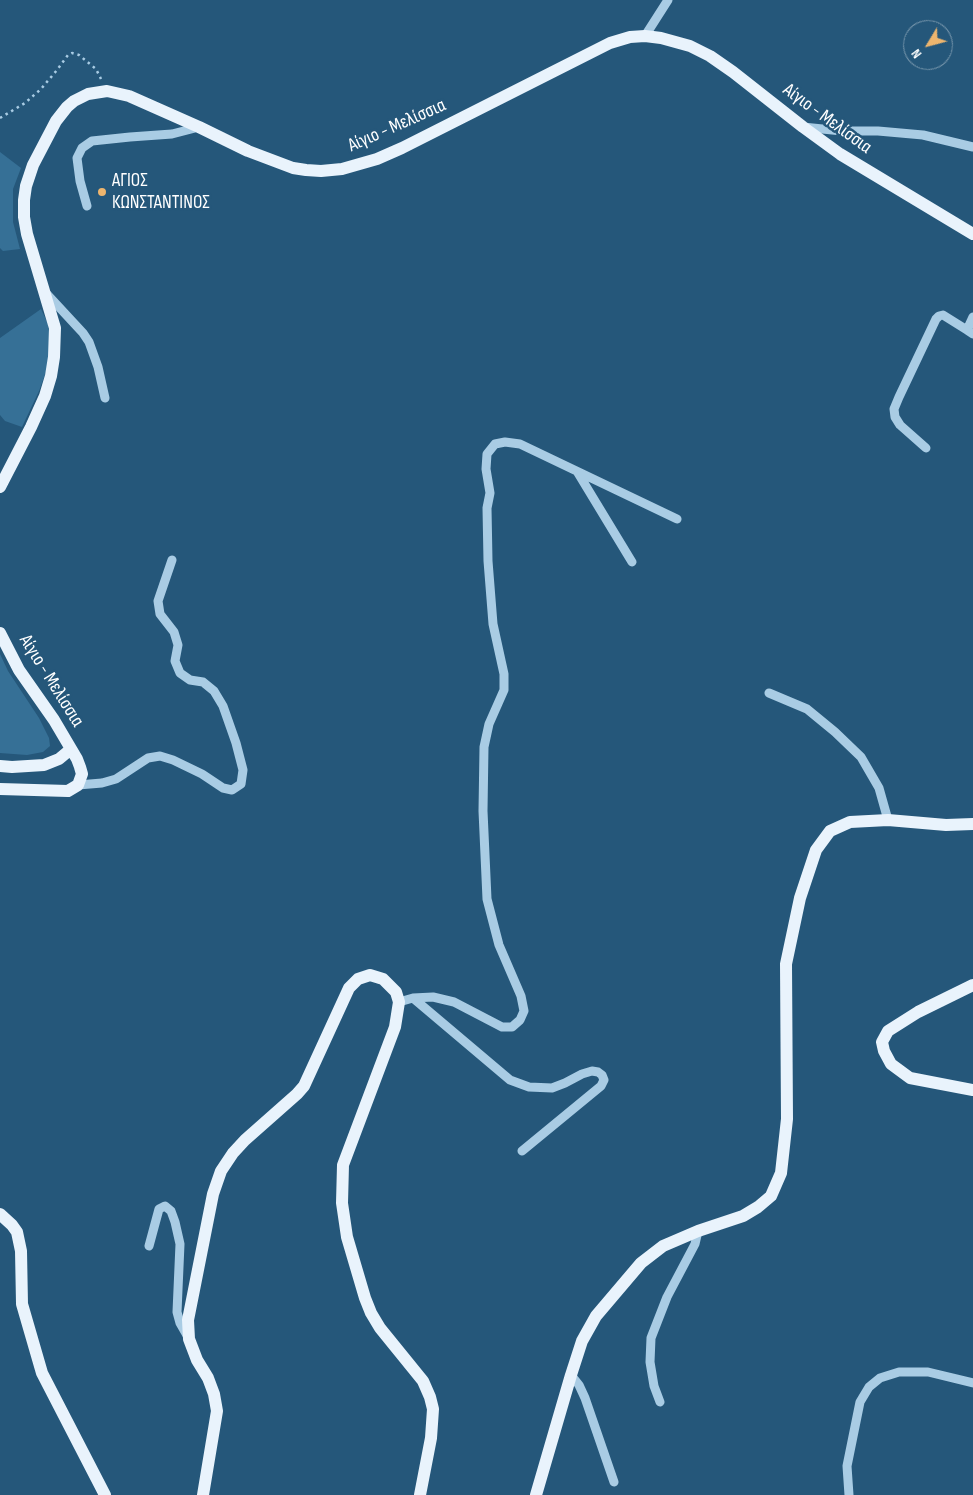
<!DOCTYPE html>
<meta charset="utf-8">
<style>
body{margin:0}
#map{position:relative;width:973px;height:1495px;overflow:hidden;background:#25577a;font-family:"Sofia Sans Condensed",sans-serif}
canvas{display:block}
.north{position:absolute;left:903px;top:20px;width:50px;height:50px;box-sizing:border-box;background:#25577a;border:1px solid #7c9aaf;border-radius:50%;rotate:233deg;font-size:14px;font-weight:700;line-height:20px;text-align:center;color:#fff}
.north::after{content:'';display:block;margin:auto;width:18px;height:22px;background:#edb56e;clip-path:polygon(50% 0,100% 100%,50% 72%,0 100%)}
</style>
<div id="map">
<canvas width="973" height="1495"></canvas>
<div class="north">N</div>
</div>
<script>
const g = document.querySelector('canvas').getContext('2d');
g.lineJoin = 'round';
function fill(path, color) {
  g.fillStyle = color;
  g.fill(path, 'evenodd');
}
function shape(rows) {
  const path = new Path2D();
  for (const r of rows) {
    path.moveTo(r[0], r[1]);
    for (let i = 2; i < r.length; i += 2) path.lineTo(r[i], r[i + 1]);
  }
  return path;
}
function stroke(path, color, width, dash) {
  g.strokeStyle = color;
  g.lineWidth = width;
  g.lineCap = dash ? 'butt' : 'round';
  g.setLineDash(dash || []);
  g.stroke(path);
}
function label(font, color, halo, rows, align = 'center') {
  g.font = font + ' "Sofia Sans Condensed",sans-serif';
  g.lineWidth = 5;
  g.setLineDash([]);
  g.textBaseline = 'middle';
  g.strokeStyle = halo;
  g.fillStyle = color;
  for (const [text, x, y, turn = 0] of rows) {
    g.save();
    g.translate(x, y);
    g.rotate((+turn || 0) * Math.PI / 180);
    g.textAlign = isNaN(turn) ? turn : align;
    if (halo) g.strokeText(text, 0, 0);
    g.fillText(text, 0, 0);
    g.restore();
  }
}
const green = shape([
 [0,152,21,168,13,189,13,222,20,249,3,251,0,248],
 [41,309,48,324,51,347,48,366,39,391,22,427,5,421,0,415,0,338],
 [0,654,8,671,39,718,49,738,50,746,43,752,27,755,0,753]
]);
const path = shape([
 [0,118,25,103,41,89,57,70,68,55,72,53,79,55,96,69,101,79]
]);
const minor = shape([
 [645,36,668,0],
 [803,127,842,131,878,131,923,135,973,147],
 [87,206,80,181,77,158,82,148,92,141,130,137,172,134,199,127],
 [45,292,83,333,89,342,98,367,105,398],
 [973,317,967,330,973,334],
 [926,448,900,425,895,417,894,409,899,397,936,319,939,316,943,315,967,330],
 [578,473,632,562],
 [769,693,807,709,835,732,861,757,879,788,888,820],
 [78,785,102,783,116,779,148,758,160,756,173,760,202,774,223,788,232,790,241,784,243,770,236,743,223,706,214,691,203,682,190,680,180,673,175,661,178,645,174,632,160,614,158,601,172,560],
 [413,998,510,1080,529,1087,552,1088,565,1083,582,1074,592,1071,598,1072,602,1075,604,1080,601,1086,522,1151],
 [399,1002,413,998,433,997,454,1002,502,1027,512,1027,520,1020,524,1011,521,996,499,945,487,899,483,811,484,747,489,724,504,690,504,674,493,624,488,561,487,508,490,493,486,469,487,454,495,444,505,442,520,444,677,519],
 [149,1246,159,1209,165,1206,171,1211,175,1222,180,1244,177,1312,180,1323,188,1337],
 [571,1375,579,1385,585,1398,614,1482],
 [660,1402,654,1386,650,1362,651,1338,667,1297,695,1244,698,1231],
 [849,1495,847,1466,860,1402,869,1387,880,1378,899,1372,928,1372,973,1383]
]);
const major = shape([
 [0,487,31,427,45,396,51,376,54,357,55,328,27,234,24,217,24,200,26,186,33,165,56,121,67,107,74,101,88,94,107,91,129,96,199,127,248,151,293,168,306,170,321,171,342,169,377,159,402,148,610,43,630,37,645,36,661,38,690,46,710,56,733,72,803,127,840,154,973,234],
 [0,633,19,670,54,720,77,759,80,767,82,774,78,785,68,791,0,789],
 [0,766,12,767,44,765,59,759,71,749],
 [973,985,918,1012,888,1031,882,1042,884,1051,891,1064,910,1078,973,1090],
 [0,1214,12,1225,17,1232,21,1251,22,1304,42,1373,105,1495],
 [203,1495,217,1411,214,1394,208,1378,197,1360,189,1339,188,1320,213,1194,221,1171,233,1153,245,1140,297,1094,304,1086,349,988,358,979,370,975,383,979,396,992,399,1002,395,1027,343,1165,342,1203,347,1237,365,1298,371,1313,380,1328,423,1381,430,1397,433,1409,431,1438,420,1495],
 [536,1495,571,1375,582,1341,596,1316,641,1263,663,1246,698,1231,743,1216,758,1207,771,1196,781,1173,787,1119,786,964,800,898,816,850,830,831,850,822,888,820,946,825,973,824]
]);
const markers = [
 [102,192,5,"#edb56e"]
];
const streetNames = [
 ["Αίγιο - Μελίσσια",827,119,36],
 ["Αίγιο - Μελίσσια",397,126,-24],
 ["Αίγιο - Μελίσσια",51,681,58]
];
const poiNames = [
 ["ΑΓΙΟΣ",112,181],
 ["ΚΩΝΣΤΑΝΤΙΝΟΣ",112,203]
];
fill(green, '#367096');
stroke(path, '#a9cce4', 2.5, [2.5, 4]);
stroke(minor, '#a9cce4', 9);
stroke(major, '#e9f3fc', 12);
for (const [x, y, r, color] of markers) {
  const dot = new Path2D();
  dot.arc(x, y, r, 0, 2 * Math.PI);
  g.fillStyle = color;
  g.fill(dot);
  stroke(dot, '#25577a', 2);
}
label('19px', '#fff', '#25577a', streetNames);
label('19px', '#fff', '#25577a', poiNames, 'left');
</script>
